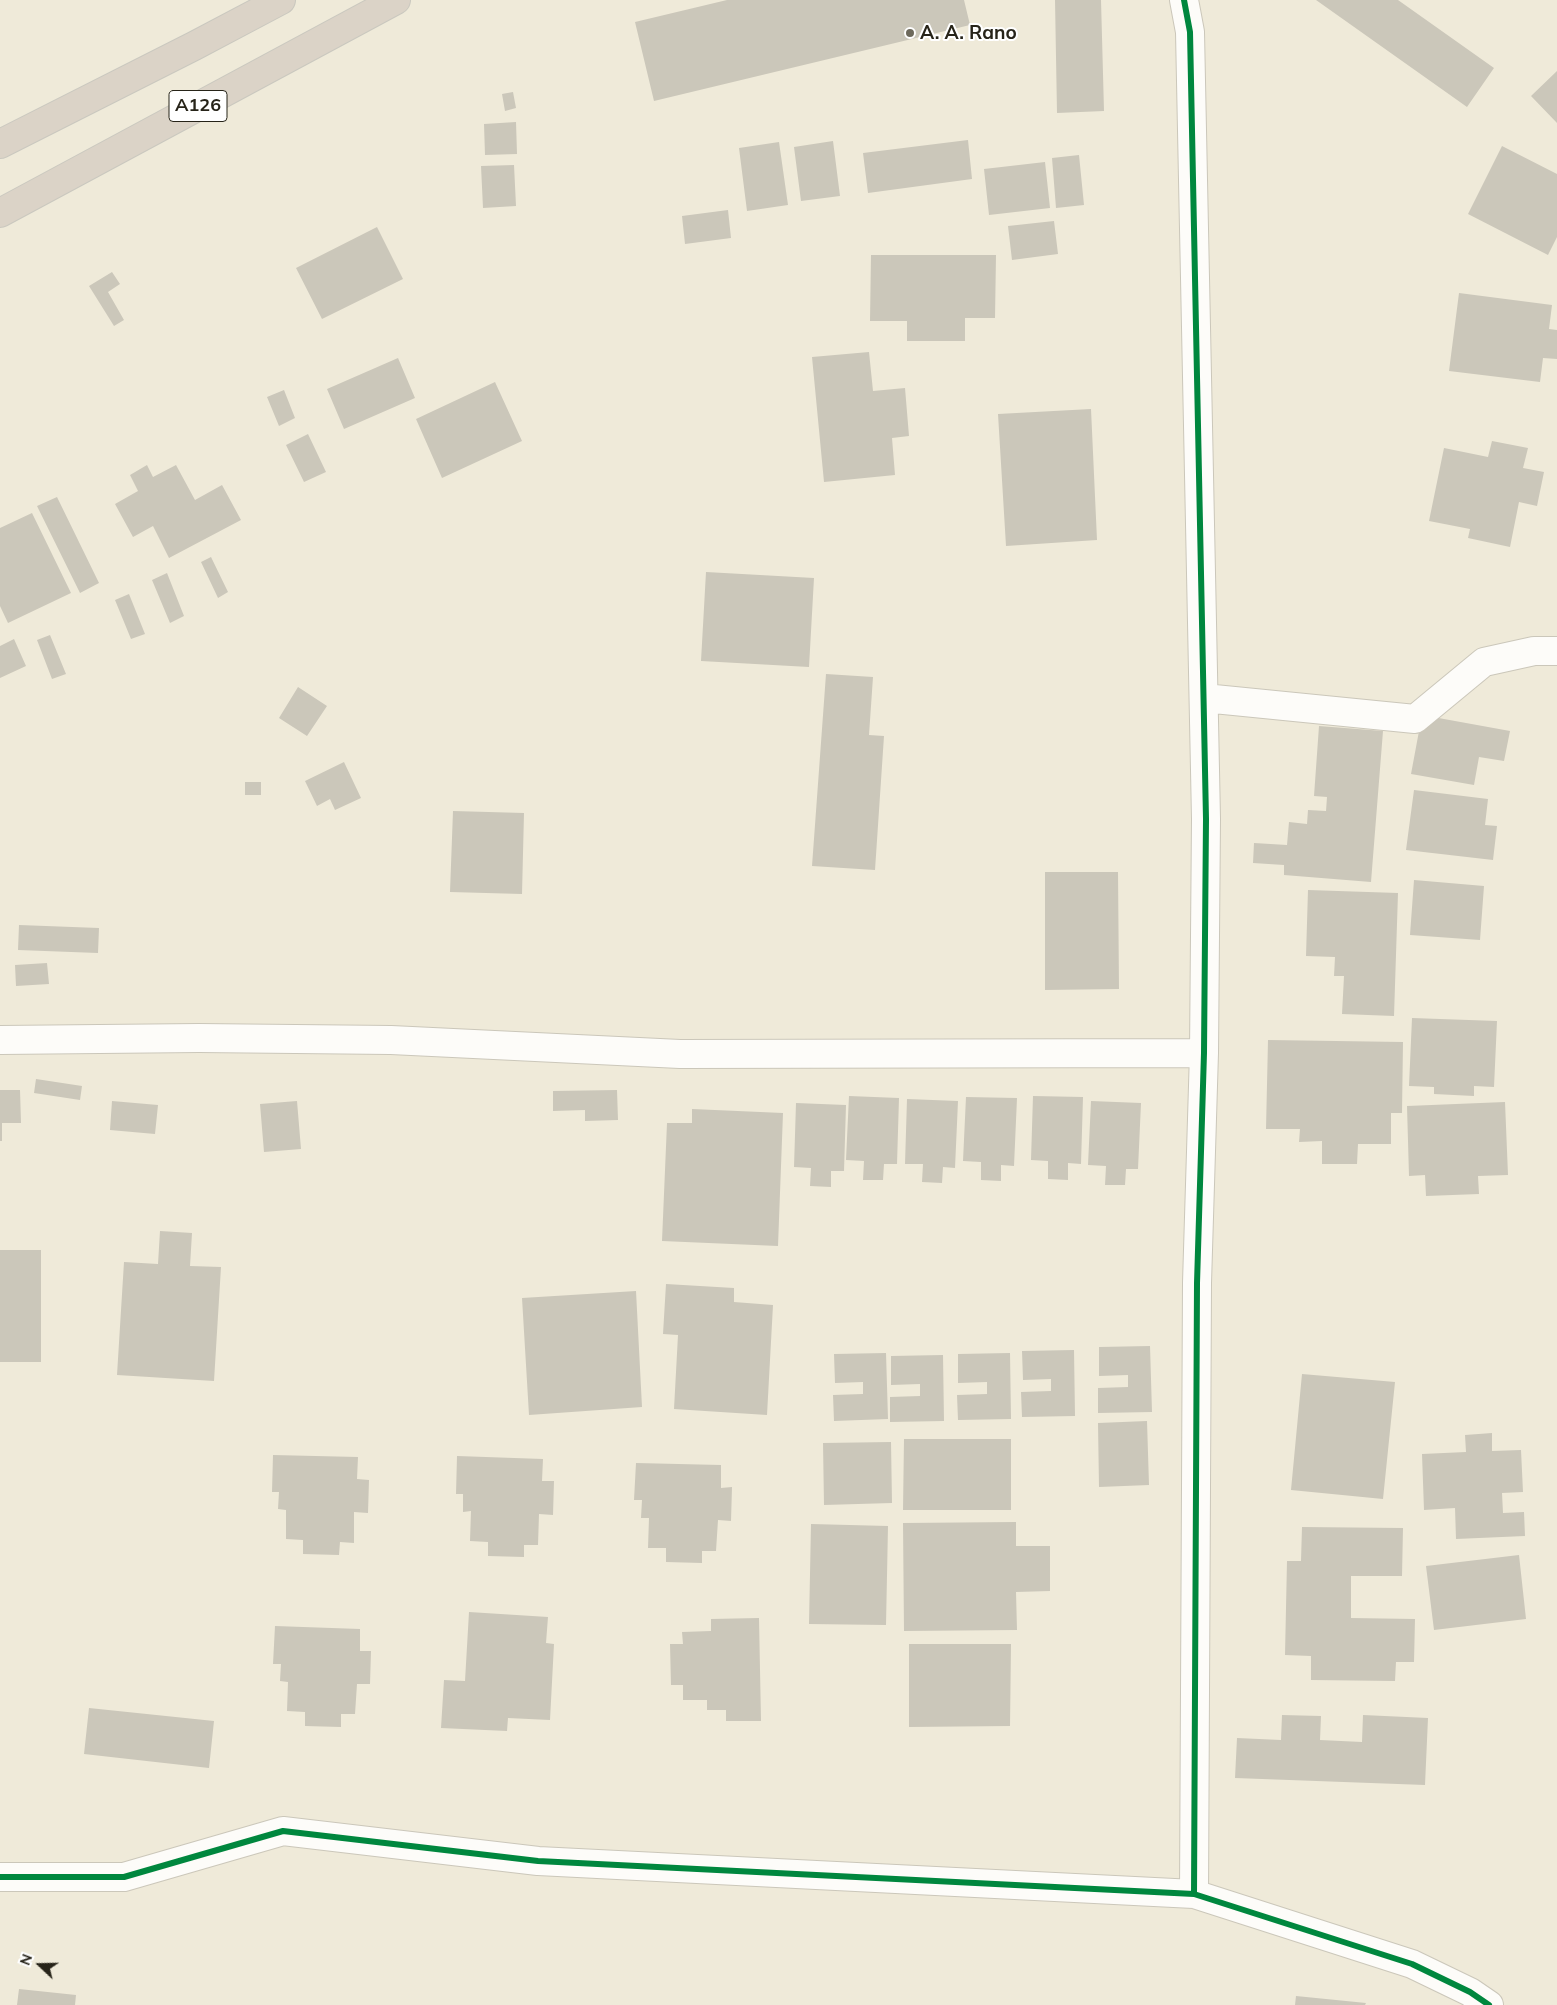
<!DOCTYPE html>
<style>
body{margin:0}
#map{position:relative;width:1557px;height:2005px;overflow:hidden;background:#efead9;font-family:Mulish,sans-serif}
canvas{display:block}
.north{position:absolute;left:15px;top:1940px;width:50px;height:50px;-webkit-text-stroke:4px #fff;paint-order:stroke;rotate:291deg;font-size:14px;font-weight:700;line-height:20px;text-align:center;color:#272419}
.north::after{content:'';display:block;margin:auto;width:18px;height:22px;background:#272419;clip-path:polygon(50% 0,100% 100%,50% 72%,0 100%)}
</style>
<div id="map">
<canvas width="1557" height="2005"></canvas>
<div class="north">N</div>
</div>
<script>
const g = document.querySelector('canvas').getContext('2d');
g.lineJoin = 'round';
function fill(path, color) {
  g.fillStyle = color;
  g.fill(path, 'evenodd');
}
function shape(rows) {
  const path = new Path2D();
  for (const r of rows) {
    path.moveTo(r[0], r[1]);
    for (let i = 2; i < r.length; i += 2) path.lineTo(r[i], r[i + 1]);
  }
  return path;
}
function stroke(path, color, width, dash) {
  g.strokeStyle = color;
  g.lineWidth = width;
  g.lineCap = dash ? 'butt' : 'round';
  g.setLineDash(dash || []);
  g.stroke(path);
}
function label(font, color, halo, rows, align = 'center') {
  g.font = font + ' Mulish,sans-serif';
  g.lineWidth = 4;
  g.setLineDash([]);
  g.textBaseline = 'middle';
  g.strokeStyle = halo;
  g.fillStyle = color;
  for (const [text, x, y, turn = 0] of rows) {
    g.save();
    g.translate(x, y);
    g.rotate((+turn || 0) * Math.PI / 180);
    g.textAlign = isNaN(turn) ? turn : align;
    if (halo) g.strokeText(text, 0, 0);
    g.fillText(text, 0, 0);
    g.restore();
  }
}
const building = shape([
 [727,0,964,0,970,25,654,101,635,22],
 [1055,0,1101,0,1104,111,1057,113],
 [1316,0,1398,0,1494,68,1467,107],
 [1557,71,1557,123,1531,96],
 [513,92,516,108,505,111,502,94],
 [516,122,517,154,485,155,484,124],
 [968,140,972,179,868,193,863,153],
 [833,141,840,196,801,201,794,147],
 [779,142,788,205,747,211,739,148],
 [1502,146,1557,174,1557,237,1548,255,1468,214],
 [1079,155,1084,205,1056,208,1052,158],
 [1045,162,1050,208,989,215,984,169],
 [514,165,516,206,483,208,481,166],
 [728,210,731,238,685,244,682,216],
 [1054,221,1058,254,1012,260,1008,226],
 [377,227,403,279,322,319,296,268],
 [871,255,996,255,995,318,965,318,965,341,907,341,907,321,870,321],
 [112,272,120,284,108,292,124,320,114,326,89,286],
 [1459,293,1552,305,1549,329,1557,330,1557,359,1543,358,1540,382,1449,371],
 [869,352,873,391,905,388,909,436,892,438,895,475,824,482,812,357],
 [398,358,415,398,344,429,327,389],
 [495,382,522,441,442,478,416,419],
 [284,390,295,418,279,426,267,397],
 [1091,409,1097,540,1006,546,998,414],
 [308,434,326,472,304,482,286,445],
 [1492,441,1528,448,1523,468,1544,472,1537,506,1519,502,1510,547,1468,538,1470,529,1429,521,1444,448,1488,457],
 [147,465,153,477,176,465,195,500,222,485,241,520,169,558,153,526,133,537,115,504,138,491,130,475],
 [57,497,99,583,80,593,37,506],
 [32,513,71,593,8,623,0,606,0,528],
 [211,557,228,592,218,598,201,562],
 [706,572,814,578,809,667,701,661],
 [167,573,184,616,170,623,152,580],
 [129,594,145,634,131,639,115,600],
 [50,635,66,674,52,679,37,640],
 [14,639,26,666,0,678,0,646],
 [826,674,873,677,869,735,884,736,875,870,812,866],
 [298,687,327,706,307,736,279,718],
 [1422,715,1510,731,1504,761,1479,757,1474,785,1411,774],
 [1319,726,1383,731,1371,882,1284,875,1284,865,1253,863,1254,843,1287,845,1289,822,1307,824,1308,810,1326,811,1327,797,1314,796],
 [344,762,361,798,335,810,330,799,317,806,305,781],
 [245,782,261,782,261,795,245,795],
 [1414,790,1488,799,1485,825,1497,826,1493,860,1406,850],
 [453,811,524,813,522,894,450,892],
 [1045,872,1118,872,1119,989,1045,990],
 [1414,880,1484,886,1480,940,1410,935],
 [1308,890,1398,893,1394,1016,1342,1014,1344,976,1334,976,1335,957,1306,956],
 [19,925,99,928,98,953,18,950],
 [47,963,49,984,16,986,15,965],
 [1412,1018,1497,1021,1494,1087,1474,1086,1474,1096,1434,1094,1434,1087,1409,1086],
 [1268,1040,1403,1042,1402,1113,1391,1113,1391,1144,1358,1144,1357,1164,1322,1164,1322,1141,1299,1142,1300,1129,1266,1129],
 [36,1079,82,1086,80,1100,34,1093],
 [0,1090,20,1090,21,1123,2,1123,2,1141,0,1141],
 [617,1090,618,1120,585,1121,585,1110,553,1111,553,1091],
 [849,1096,899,1098,897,1164,884,1164,883,1180,863,1180,864,1161,846,1160],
 [1033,1096,1083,1097,1081,1164,1068,1163,1068,1180,1048,1179,1048,1161,1031,1160],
 [966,1097,1017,1098,1014,1166,1001,1165,1001,1181,981,1180,981,1162,963,1161],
 [907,1099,958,1101,955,1168,943,1167,942,1183,922,1182,923,1164,905,1164],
 [112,1101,158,1105,155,1134,110,1130],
 [297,1101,301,1149,264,1152,260,1104],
 [1091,1101,1141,1103,1138,1169,1126,1169,1125,1185,1105,1185,1106,1166,1088,1165],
 [1505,1102,1508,1175,1478,1176,1479,1194,1426,1196,1425,1175,1409,1176,1407,1106],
 [796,1103,846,1105,844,1171,831,1171,831,1187,810,1186,811,1168,794,1167],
 [692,1109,783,1113,778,1246,662,1241,667,1123,692,1123],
 [160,1231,192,1233,190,1266,221,1267,214,1381,117,1375,124,1262,158,1264],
 [0,1250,41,1250,41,1362,0,1362],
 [666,1284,734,1288,734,1302,773,1305,767,1415,674,1409,678,1335,663,1334],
 [636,1291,642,1407,529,1415,522,1298],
 [1150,1346,1152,1412,1098,1413,1098,1388,1128,1387,1128,1375,1099,1376,1099,1347],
 [1074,1350,1075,1416,1022,1417,1021,1392,1051,1391,1051,1379,1023,1380,1022,1351],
 [886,1353,888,1419,834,1421,833,1395,863,1394,863,1382,835,1383,834,1354],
 [1010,1353,1011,1419,958,1420,957,1395,987,1394,987,1382,958,1383,958,1354],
 [943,1355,944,1421,890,1422,890,1397,920,1396,920,1384,891,1385,891,1356],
 [1302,1374,1395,1382,1383,1499,1291,1490],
 [1147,1421,1149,1485,1099,1487,1098,1423],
 [1492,1433,1492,1451,1521,1450,1523,1492,1502,1493,1503,1513,1524,1512,1525,1536,1456,1539,1455,1508,1424,1510,1422,1454,1466,1452,1465,1435],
 [904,1439,1011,1439,1011,1510,903,1510],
 [891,1442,892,1503,824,1505,823,1443],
 [273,1455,358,1457,357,1479,369,1480,368,1513,354,1512,354,1543,340,1542,339,1555,303,1554,303,1540,286,1539,286,1510,278,1509,279,1492,272,1492],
 [457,1456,543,1459,542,1481,554,1481,553,1515,539,1514,538,1545,524,1545,524,1557,488,1556,488,1542,470,1541,471,1511,463,1512,463,1494,456,1494],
 [636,1463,721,1465,721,1488,732,1487,731,1521,718,1520,716,1551,702,1551,702,1563,666,1562,666,1548,648,1548,649,1518,641,1518,642,1500,634,1500],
 [1016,1522,1016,1546,1050,1546,1050,1591,1016,1592,1017,1630,904,1631,903,1523],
 [811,1524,888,1526,886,1625,809,1624],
 [1302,1527,1403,1528,1402,1576,1351,1576,1351,1618,1415,1619,1414,1662,1396,1662,1395,1681,1311,1680,1311,1656,1285,1655,1287,1561,1301,1561],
 [1519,1555,1526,1619,1434,1630,1426,1566],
 [469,1612,548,1617,546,1643,554,1644,550,1720,508,1718,507,1731,441,1728,444,1680,465,1681],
 [759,1618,761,1721,726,1721,726,1710,707,1710,707,1700,683,1700,683,1685,671,1685,670,1644,683,1644,682,1632,711,1631,711,1619],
 [275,1626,360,1629,360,1651,371,1651,370,1684,357,1684,355,1714,341,1714,341,1727,305,1726,305,1712,287,1711,288,1682,280,1681,281,1664,273,1664],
 [909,1644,1011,1644,1010,1726,909,1727],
 [89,1708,214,1721,209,1768,84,1754],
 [1282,1715,1321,1716,1320,1740,1362,1742,1363,1715,1428,1718,1425,1785,1235,1778,1237,1738,1281,1740],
 [19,1989,76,1995,75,2005,17,2005],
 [1296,1996,1366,2003,1365,2005,1295,2005]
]);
const street = shape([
 [1184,0,1190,32,1206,819,1204,1053,1197,1283,1194,1894],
 [1204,698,1415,719,1484,662,1534,651,1557,651],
 [0,1040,199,1038,391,1040,680,1054,1204,1053],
 [0,1877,124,1877,283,1831,538,1861,1194,1894,1412,1964,1470,1992,1489,2005]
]);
const highway = shape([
 [0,144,194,46,281,0],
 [0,213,396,0]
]);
const cycleway = shape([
 [1184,0,1190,32,1206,819,1204,1053,1197,1283,1194,1894],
 [0,1877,124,1877,283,1831,538,1861,1194,1894,1412,1964,1470,1992,1489,2005]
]);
const markers = [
 [910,33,5,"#6d695c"]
];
const shields = [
 [198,106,58]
];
const shieldNames = [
 ["A126",198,106]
];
const poiNames = [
 ["A. A. Rano",920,33]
];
fill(building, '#cbc7ba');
stroke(street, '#cbc7ba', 30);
stroke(highway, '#cac8bf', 30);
stroke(street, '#fdfcf9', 28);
stroke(highway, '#dbd3c7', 28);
stroke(cycleway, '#00873e', 6);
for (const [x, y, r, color] of markers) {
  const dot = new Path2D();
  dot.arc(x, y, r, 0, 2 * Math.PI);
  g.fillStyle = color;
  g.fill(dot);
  stroke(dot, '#fff', 2);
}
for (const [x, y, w] of shields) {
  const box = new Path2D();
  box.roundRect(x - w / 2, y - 15.5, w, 31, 4);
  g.fillStyle = '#fff';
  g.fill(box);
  stroke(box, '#272419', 1);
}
label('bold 18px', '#272419', null, shieldNames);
label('bold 19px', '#272419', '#fff', poiNames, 'left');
</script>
